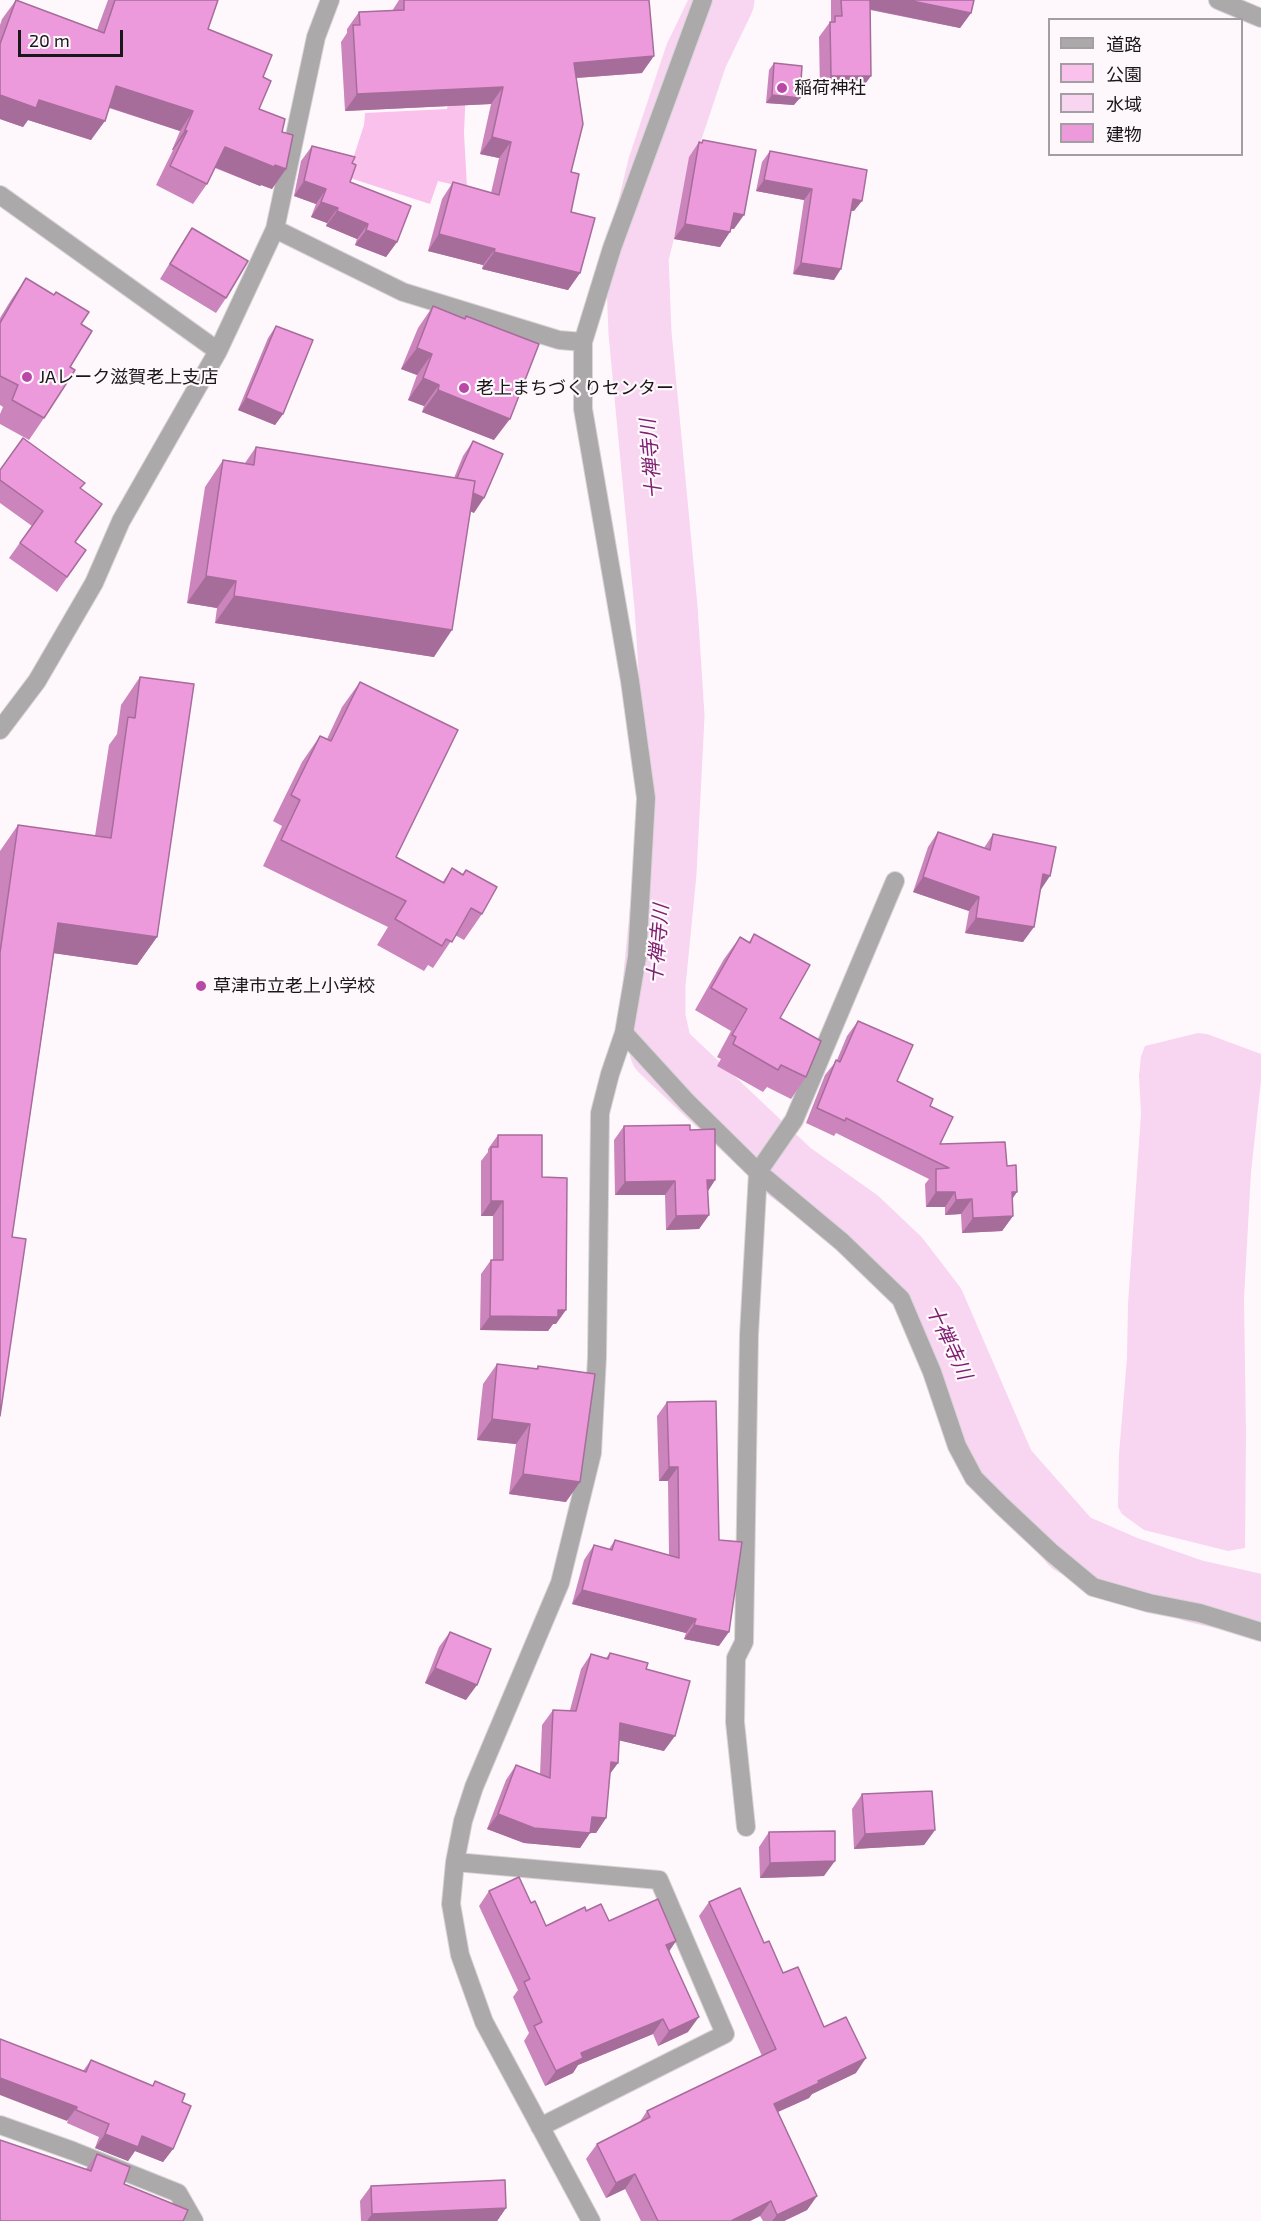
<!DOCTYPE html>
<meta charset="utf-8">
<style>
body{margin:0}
#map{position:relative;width:1261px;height:2221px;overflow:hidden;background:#fef8fc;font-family:"Exo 2","Noto Sans JP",sans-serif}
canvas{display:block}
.legend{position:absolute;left:1048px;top:18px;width:195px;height:138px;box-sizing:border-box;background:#fef8fc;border:2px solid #a29ea1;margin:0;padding:8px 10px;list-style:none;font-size:18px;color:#191719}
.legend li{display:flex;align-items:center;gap:12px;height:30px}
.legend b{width:30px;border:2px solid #a29ea1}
.scale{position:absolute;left:18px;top:30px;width:105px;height:27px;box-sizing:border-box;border:3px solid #191719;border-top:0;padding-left:8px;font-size:18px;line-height:21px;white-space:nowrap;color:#191719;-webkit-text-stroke:4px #fef8fc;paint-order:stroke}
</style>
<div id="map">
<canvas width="1261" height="2221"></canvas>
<ul class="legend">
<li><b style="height:8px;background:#aba9aa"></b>道路</li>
<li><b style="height:16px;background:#fac1ed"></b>公園</li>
<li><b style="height:16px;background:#f8d5f0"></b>水域</li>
<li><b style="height:16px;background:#ed9adc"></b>建物</li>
</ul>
<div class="scale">20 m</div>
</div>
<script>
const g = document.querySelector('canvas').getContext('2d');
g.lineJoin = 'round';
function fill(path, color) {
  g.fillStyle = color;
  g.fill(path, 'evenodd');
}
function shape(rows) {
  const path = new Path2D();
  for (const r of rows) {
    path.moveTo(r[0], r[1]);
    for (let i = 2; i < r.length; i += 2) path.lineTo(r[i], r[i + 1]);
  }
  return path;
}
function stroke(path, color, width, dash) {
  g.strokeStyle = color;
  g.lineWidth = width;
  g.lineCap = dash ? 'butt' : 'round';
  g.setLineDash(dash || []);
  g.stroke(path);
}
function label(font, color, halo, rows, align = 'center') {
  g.font = font + ' "Exo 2","Noto Sans JP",sans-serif';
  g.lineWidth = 4.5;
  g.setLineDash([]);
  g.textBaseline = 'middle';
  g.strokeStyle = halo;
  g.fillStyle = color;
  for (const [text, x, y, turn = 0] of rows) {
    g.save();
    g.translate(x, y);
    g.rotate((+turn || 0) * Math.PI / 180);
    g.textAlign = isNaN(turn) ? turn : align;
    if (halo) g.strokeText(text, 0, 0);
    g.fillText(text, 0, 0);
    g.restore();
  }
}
const green = shape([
 [451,87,466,87,464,133,467,188,438,181,430,204,347,177,364,125,365,113,447,109]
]);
const water = shape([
 [1198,1033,1207,1034,1261,1054,1261,1081,1251,1172,1244,1298,1246,1435,1245,1548,1228,1551,1144,1530,1122,1514,1118,1507,1119,1454,1127,1358,1128,1304,1141,1114,1139,1076,1141,1056,1145,1046]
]);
const river = shape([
 [723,0,696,56,659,167,637,257,640,333,666,607,673,716,665,873,654,985,654,1018,661,1050,790,1172,858,1220,898,1258,934,1305,1004,1467,1072,1544,1125,1567,1194,1591,1261,1606]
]);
const minor = shape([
 [1218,0,1261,18],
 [0,195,218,351],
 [275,229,403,292,559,340,583,342],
 [0,730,37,681,94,583,121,521,218,351,275,229,316,37,330,0],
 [624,1033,687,1102,758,1172,842,1242,901,1299,932,1372,957,1446,974,1478,1002,1506,1052,1553,1093,1587,1149,1603,1200,1613,1261,1632],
 [746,1827,735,1722,736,1658,744,1642,749,1335,758,1172,794,1120,895,881],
 [455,1862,659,1880,725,2034,540,2127],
 [0,2125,73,2151,178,2193,194,2221],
 [591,2221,484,2022,460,1955,451,1904,455,1862,463,1821,474,1787,560,1583,592,1453,597,1357,600,1113,610,1074,624,1033,637,957,646,798,630,681,583,409,583,342,612,248,703,0]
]);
const wall = shape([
 [16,0,97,30,108,0,218,0,208,29,263,77,259,109,282,132,272,189,261,185,260,186,215,168,207,184,193,204,156,185,173,150,172,150,180,131,109,108,91,140,28,120,23,127,0,119,0,25,2,19],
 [399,0,649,0,642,73,576,78,571,172,571,212,580,273,568,290,482,269,483,265,428,251,442,199,453,182,491,193,499,158,480,154,491,104,345,111,341,42,347,33,347,29,359,12,392,11],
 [831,0,974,0,971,13,960,28,870,10,860,91,820,91,819,37,830,22,831,22],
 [774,63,794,105,766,103,769,70],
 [703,140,734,229,731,229,720,247,674,239,689,157,699,142,701,143],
 [312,146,352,163,350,182,397,242,386,257,355,245,357,239,326,226,327,223,311,217,316,204,294,196,301,161],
 [770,151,854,211,851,211,834,280,793,274,804,200,756,191,762,162],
 [192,228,226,298,216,313,160,279,182,243],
 [26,278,81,324,70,367,44,418,29,440,0,424,0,414,3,407,0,405,0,318,11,300],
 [433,306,464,318,466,316,494,440,422,412,424,406,408,400,417,375,401,369,418,328],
 [276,326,283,414,275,425,238,410,268,338],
 [473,441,474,513,471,511,434,657,215,623,217,608,187,603,205,487,223,460,245,463,256,447,454,478,463,456],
 [0,470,81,488,75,542,86,550,57,592,9,558,32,526,0,503],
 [140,677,157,937,137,965,54,953,12,1237,0,1416,0,851,18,825,95,836,109,745,117,734,121,705],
 [360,682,396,857,442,883,452,868,463,874,466,870,482,914,464,940,455,935,433,968,428,965,424,971,377,945,388,927,263,866,282,826,273,821,302,762,320,736,327,739,342,707],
 [938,832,984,848,993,834,1040,891,1023,942,965,933,969,911,913,892,928,847],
 [754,934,780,1018,806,1077,791,1099,767,1087,763,1092,717,1066,721,1059,717,1057,731,1031,695,1010,724,959,740,937,749,942],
 [858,1021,897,1081,930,1106,940,1144,1007,1166,1012,1200,1013,1216,1002,1231,962,1233,961,1214,945,1215,945,1207,926,1207,925,1184,929,1179,836,1133,834,1136,806,1123,825,1075,837,1060,847,1036],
 [624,1126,690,1130,715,1180,708,1191,709,1215,699,1229,666,1230,665,1195,615,1195,614,1140],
 [498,1135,542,1177,556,1324,553,1324,548,1331,480,1330,481,1274,491,1260,493,1260,493,1216,481,1216,481,1161,488,1152,488,1149],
 [497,1364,536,1369,538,1366,566,1502,509,1494,516,1444,477,1440,483,1384],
 [667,1402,719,1646,684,1639,686,1633,572,1604,584,1560,594,1545,609,1549,615,1540,669,1555,668,1481,659,1481,657,1416],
 [450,1632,466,1700,425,1683,439,1647],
 [610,1653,646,1669,664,1751,619,1740,618,1763,610,1773,606,1818,596,1833,590,1833,580,1848,524,1843,487,1829,506,1780,516,1765,540,1775,542,1725,553,1710,570,1710,581,1669,591,1654,606,1658],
 [862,1794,935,1830,924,1845,854,1849,852,1809],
 [769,1832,824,1876,760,1878,759,1847],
 [489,1891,531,1903,546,1926,586,1911,609,1921,676,1941,669,1951,688,2032,658,2046,653,2034,578,2065,573,2073,545,2086,524,2041,529,2033,513,1997,518,1990,479,1906],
 [709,1902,764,1943,783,1973,824,2027,856,2073,812,2094,809,2098,778,2112,817,2196,807,2210,784,2221,763,2221,760,2216,750,2221,641,2221,625,2189,606,2198,586,2159,597,2144,639,2123,647,2111,762,2056,699,1916],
 [91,2060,152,2086,155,2081,182,2102,173,2149,163,2162,135,2151,128,2161,95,2148,99,2137,67,2123,83,2071],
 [97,2154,124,2184,86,2169],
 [371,2186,506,2208,497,2221,361,2221,360,2201]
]);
const shadedWall = shape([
 [865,0,907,0,971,13,960,28,859,7],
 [654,56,642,73,562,79,574,63],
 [831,76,871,76,860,91,820,91],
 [116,86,193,111,180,131,102,105],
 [503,87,491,104,345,111,357,94],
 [0,95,39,100,105,121,91,140,28,120,23,127,0,119],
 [772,95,800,98,794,105,766,103],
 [185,130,187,131,173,150,172,150],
 [492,137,511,142,499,158,480,154],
 [225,147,286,169,272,189,261,185,260,186,212,166],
 [764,180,812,189,804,200,756,191],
 [304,181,326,189,316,204,294,196],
 [853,199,862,201,854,211,845,210],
 [321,202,338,208,327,223,311,217],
 [337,211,368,224,357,239,326,226],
 [734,213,744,215,734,229,723,227],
 [685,224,730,232,720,247,674,239],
 [366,230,397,242,386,257,355,245],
 [439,234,495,249,483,265,428,251],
 [494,252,580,273,568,290,482,269],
 [801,263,841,269,834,280,793,274],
 [417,348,432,354,417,375,401,369],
 [423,378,439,385,424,406,408,400],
 [438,390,510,419,494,440,422,412],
 [246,398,283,414,275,425,238,410],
 [460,487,484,498,474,513,450,502],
 [206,576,236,581,217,608,187,603],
 [234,596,452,630,434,657,215,623],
 [1043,874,1050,876,1040,891],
 [923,877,979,897,969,911,913,892],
 [976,918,1034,927,1023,942,965,933],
 [58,923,157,937,137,965,38,951],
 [707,1180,715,1180,706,1194],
 [675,1181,665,1195,615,1195,625,1182],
 [936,1192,955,1192,945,1207,926,1207],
 [1012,1192,1017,1192,1007,1207],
 [972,1199,961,1214,945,1215,956,1200],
 [491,1201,503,1201,493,1216,481,1216],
 [709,1215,699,1229,666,1230,676,1216],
 [1013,1216,1002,1231,962,1233,973,1218],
 [558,1310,566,1310,556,1324,553,1324,548,1331,480,1330,490,1316],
 [492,1419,530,1424,516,1444,477,1440],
 [669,1467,678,1467,668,1481,659,1481],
 [523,1474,580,1482,566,1502,509,1494],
 [582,1590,696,1619,686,1633,572,1604],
 [694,1625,729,1632,719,1646,684,1639],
 [435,1668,477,1685,466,1700,425,1683],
 [620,1723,675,1736,664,1751,609,1738],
 [611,1762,618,1763,607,1778],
 [498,1814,592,1817,606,1818,596,1833,590,1833,580,1848,524,1843,487,1829],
 [935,1830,924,1845,854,1849,865,1834],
 [835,1861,824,1876,760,1878,770,1863],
 [676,1941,666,1956,666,1945],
 [699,2017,688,2032,658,2046,669,2031],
 [663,2019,653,2034,578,2065,573,2073,545,2086,556,2071,581,2053],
 [866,2058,856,2073,812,2094,809,2098,764,2118,774,2104],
 [0,2078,77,2107,67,2121,0,2095],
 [105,2134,142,2136,173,2149,163,2162,135,2151,128,2161,95,2148],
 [635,2174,625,2189,606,2198,616,2183],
 [817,2196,807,2210,784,2221,772,2221,777,2215],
 [771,2201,760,2216,750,2221,731,2221],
 [506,2208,497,2221,367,2221,372,2214]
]);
const building = shape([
 [16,0,104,33,115,0,218,0,208,29,272,55,263,77,271,81,259,109,285,119,282,132,293,135,286,169,275,165,274,167,225,147,207,184,170,166,187,131,185,130,193,111,116,86,105,121,39,100,36,108,0,95,0,44,16,0],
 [404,0,649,0,654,56,574,63,583,124,571,172,579,174,571,212,595,218,580,273,494,252,495,249,439,234,453,182,499,195,511,142,492,137,503,87,357,94,353,25,360,25,359,12,404,10,404,0],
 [841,0,870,0,871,76,831,76,830,22,835,22,835,16,842,16,841,0],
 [907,0,974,0,971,13,907,0],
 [774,63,802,66,800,98,772,95,774,63],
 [703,140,756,150,744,215,734,213,730,232,685,224,699,142,702,143,703,140],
 [312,146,355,157,352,163,356,165,350,182,411,206,397,242,366,230,368,224,337,211,338,208,321,202,326,189,304,181,312,146],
 [770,151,867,170,862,201,853,199,841,269,801,263,812,189,764,180,770,151],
 [192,228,248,261,226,298,170,264,192,228],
 [26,278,54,295,56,292,89,312,81,324,92,331,70,367,75,370,44,418,12,400,18,385,0,376,0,323,26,278],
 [433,306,465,319,466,316,539,344,510,419,438,390,439,385,423,378,432,354,417,348,433,306],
 [276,326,313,340,283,414,246,398,276,326],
 [23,438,85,483,80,488,102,504,75,542,86,550,67,577,20,543,43,511,0,480,0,470,23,438],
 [473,441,503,454,484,498,473,493,475,481,457,478,473,441],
 [256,447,475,481,452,630,234,596,236,581,206,576,223,460,254,465,256,447],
 [140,677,194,684,157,937,58,923,12,1237,26,1239,0,1416,0,953,18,825,111,838,128,717,135,718,140,677],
 [360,682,458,730,396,857,444,883,452,868,463,875,466,870,497,887,482,914,471,908,452,942,446,939,442,946,395,919,406,901,281,840,300,800,291,795,320,736,331,741,360,682],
 [938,832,990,850,993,834,1056,847,1050,876,1043,874,1034,927,976,918,979,897,923,877,938,832],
 [754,934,810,965,780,1018,821,1041,806,1077,781,1065,778,1070,733,1044,736,1037,732,1035,747,1009,711,988,740,937,750,943,754,934],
 [858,1021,913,1045,897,1081,933,1099,930,1106,953,1117,940,1144,1005,1142,1007,1166,1016,1165,1017,1192,1012,1192,1013,1216,973,1218,972,1199,956,1200,955,1192,936,1192,936,1169,949,1168,846,1118,845,1121,817,1108,836,1060,840,1062,858,1021],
 [690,1125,690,1130,715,1129,715,1180,707,1180,709,1215,676,1216,675,1181,625,1182,624,1126,690,1125],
 [498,1135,542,1135,542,1177,567,1178,566,1310,558,1310,558,1317,490,1316,491,1260,503,1260,503,1201,491,1201,491,1147,498,1147,498,1135],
 [497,1364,538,1369,538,1366,595,1374,580,1482,523,1474,530,1424,492,1419,497,1364],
 [716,1401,719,1540,742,1542,729,1632,694,1625,696,1619,582,1590,594,1545,612,1550,615,1540,679,1558,678,1467,669,1467,667,1402,716,1401],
 [450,1632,491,1649,477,1685,435,1668,450,1632],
 [610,1653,648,1663,646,1669,690,1681,675,1736,620,1723,618,1763,611,1762,606,1818,592,1817,590,1833,534,1828,498,1814,516,1765,550,1778,553,1710,576,1711,591,1654,608,1659,610,1653],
 [932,1791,935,1830,865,1834,862,1794,932,1791],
 [835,1831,835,1861,770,1863,769,1832,835,1831],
 [519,1877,531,1903,535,1901,546,1926,585,1907,586,1911,601,1904,609,1921,658,1899,676,1941,666,1945,699,2017,669,2031,663,2019,581,2053,583,2058,556,2071,534,2026,542,2022,524,1982,530,1979,489,1891,519,1877],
 [740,1888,764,1943,769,1941,783,1973,798,1967,824,2027,846,2017,866,2058,818,2081,819,2083,774,2104,817,2196,777,2215,771,2201,731,2221,658,2221,635,2174,616,2183,597,2144,650,2117,647,2111,776,2049,709,1902,740,1888],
 [0,2039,86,2072,91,2060,153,2086,155,2081,185,2094,182,2102,191,2106,173,2149,142,2136,138,2147,105,2134,109,2124,76,2110,77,2107,0,2078,0,2039],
 [0,2140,91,2171,97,2154,130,2167,124,2184,188,2210,183,2221,0,2221,0,2140],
 [505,2180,506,2208,372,2214,371,2186,505,2180]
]);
const markers = [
 [782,88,6,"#b849a6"],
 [27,377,6,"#b849a6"],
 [464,388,6,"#b849a6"],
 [201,986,6,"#b849a6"]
];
const poiNames = [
 ["稲荷神社",794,88],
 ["JAレーク滋賀老上支店",39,377],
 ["老上まちづくりセンター",476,388],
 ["草津市立老上小学校",213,986]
];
const waterNames = [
 ["十禅寺川",651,459,-95],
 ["十禅寺川",658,944,-85],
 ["十禅寺川",949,1342,65]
];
fill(green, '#fac1ed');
fill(water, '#f8d5f0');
stroke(river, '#f8d5f0', 63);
stroke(minor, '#d9d4d8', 20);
stroke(minor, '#aba9aa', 18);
fill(wall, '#cc84bd');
fill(shadedWall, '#a66c9a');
fill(building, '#ed9adc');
stroke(building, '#a66c9a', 1.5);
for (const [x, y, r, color] of markers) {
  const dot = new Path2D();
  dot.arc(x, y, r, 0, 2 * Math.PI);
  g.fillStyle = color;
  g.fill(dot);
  stroke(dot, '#fef8fc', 2);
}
label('18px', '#191719', '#fef8fc', poiNames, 'left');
label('italic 20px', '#7f2071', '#fef8fc', waterNames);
</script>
